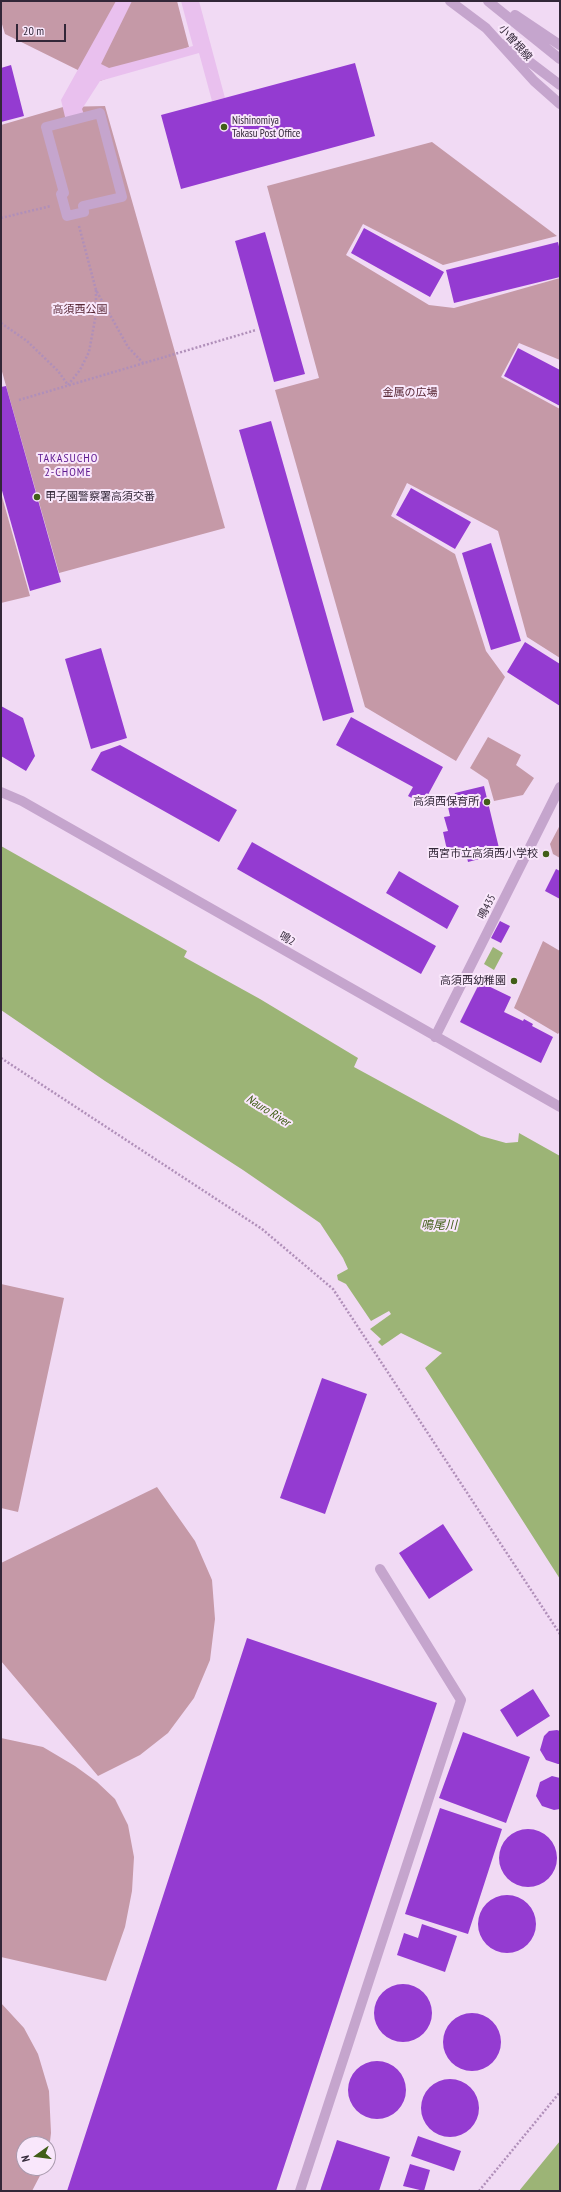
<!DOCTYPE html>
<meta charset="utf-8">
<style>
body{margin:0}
#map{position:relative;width:561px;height:2192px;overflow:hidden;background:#f1daf4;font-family:"PT Sans Narrow",sans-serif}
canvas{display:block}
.frame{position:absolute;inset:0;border:2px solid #322738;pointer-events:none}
.north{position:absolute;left:16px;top:2136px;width:40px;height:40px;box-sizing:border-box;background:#f9e7fb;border:1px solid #a99aad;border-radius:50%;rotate:256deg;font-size:11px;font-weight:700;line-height:16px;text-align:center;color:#322738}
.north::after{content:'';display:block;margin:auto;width:14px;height:18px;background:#415e18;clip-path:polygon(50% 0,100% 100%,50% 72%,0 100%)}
.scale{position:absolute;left:16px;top:24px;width:50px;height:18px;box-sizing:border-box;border:2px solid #322738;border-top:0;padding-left:5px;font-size:12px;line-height:14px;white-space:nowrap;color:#322738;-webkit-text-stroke:3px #f9e7fb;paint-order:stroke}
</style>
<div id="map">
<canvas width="561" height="2192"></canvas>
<div class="frame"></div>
<div class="north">N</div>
<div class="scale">20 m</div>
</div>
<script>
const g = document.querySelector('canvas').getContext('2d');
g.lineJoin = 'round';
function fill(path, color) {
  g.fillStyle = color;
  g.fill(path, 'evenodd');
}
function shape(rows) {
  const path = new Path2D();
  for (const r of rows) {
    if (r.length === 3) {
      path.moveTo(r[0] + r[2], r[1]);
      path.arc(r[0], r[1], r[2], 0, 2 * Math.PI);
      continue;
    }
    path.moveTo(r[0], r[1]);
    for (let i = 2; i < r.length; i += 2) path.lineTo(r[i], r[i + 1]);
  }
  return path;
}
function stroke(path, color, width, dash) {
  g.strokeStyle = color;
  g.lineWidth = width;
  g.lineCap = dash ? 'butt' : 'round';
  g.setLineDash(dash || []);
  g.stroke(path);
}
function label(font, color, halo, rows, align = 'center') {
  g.font = font + ' "PT Sans Narrow","Noto Sans JP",sans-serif';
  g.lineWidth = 4;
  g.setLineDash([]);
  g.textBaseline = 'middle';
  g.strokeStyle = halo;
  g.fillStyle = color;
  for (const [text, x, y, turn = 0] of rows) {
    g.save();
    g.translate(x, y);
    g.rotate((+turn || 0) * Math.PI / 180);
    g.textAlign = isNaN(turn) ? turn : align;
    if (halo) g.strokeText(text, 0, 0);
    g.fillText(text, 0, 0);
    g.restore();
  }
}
const green = shape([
 [1,1,177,1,189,47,100,81,5,34,1,21],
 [105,106,225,528,59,573,1,368,1,125,63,107],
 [432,142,557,236,443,265,363,224,346,255,429,305,454,308,560,278,560,360,519,343,501,377,560,409,560,658,527,637,498,531,407,483,391,516,455,554,486,651,505,677,456,761,365,707,275,390,319,378,267,186],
 [1,493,30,596,1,603],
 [488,737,521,755,516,765,534,778,523,795,494,801,488,780,470,768],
 [560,825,560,858,553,854,550,844],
 [543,941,560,951,560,1031,558,1034,514,1008],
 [1,1284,64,1298,18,1512,1,1508],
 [157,1487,195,1541,212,1580,215,1619,210,1660,194,1698,168,1733,140,1755,98,1776,1,1661,1,1563],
 [1,1738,43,1747,75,1766,97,1782,115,1799,128,1825,134,1857,132,1891,125,1927,106,1981,1,1957],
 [1,2003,24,2028,38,2054,49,2091,51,2133,48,2158,48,2144,24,2144,24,2168,44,2168,32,2191,1,2191]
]);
const plaza = shape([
 [116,1,132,1,101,64,109,68,193,46,181,1,199,1,225,98,212,101,199,53,100,81,82,109,85,117,66,121,61,100]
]);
const water = shape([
 [1,846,187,951,184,957,260,999,358,1058,354,1067,481,1136,506,1143,518,1142,519,1133,560,1156,560,1579,425,1368,442,1353,401,1333,382,1346,378,1342,381,1339,370,1329,391,1314,389,1311,371,1321,346,1284,338,1280,337,1275,348,1269,343,1258,320,1223,243,1170,105,1081,1,1010],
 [493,947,503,953,494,970,484,964],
 [560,2141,560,2191,519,2191]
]);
const building = shape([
 [355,63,375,136,181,189,161,115],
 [11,65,24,116,1,122,1,68],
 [364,228,444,272,430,297,351,253],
 [265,232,305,374,274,382,235,241],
 [558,242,560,251,560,277,454,303,446,270],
 [518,348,560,370,560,406,504,376],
 [6,386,61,582,30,591,1,487,1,387],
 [271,421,354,712,323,721,239,430],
 [411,488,471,522,455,549,396,515],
 [491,543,521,641,491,650,462,553],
 [525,642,560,664,560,706,507,672],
 [101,648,127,738,91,749,65,659],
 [1,706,23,718,35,756,26,771,1,756],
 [351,717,443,767,423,804,408,796,413,787,336,745],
 [120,745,237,810,219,842,91,770,101,752],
 [484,786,499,848,494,855,468,862,466,853,454,855,453,848,447,850,443,832,448,831,444,817,450,816,448,807,454,806,452,799,455,793],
 [252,842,436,946,421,974,237,869],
 [556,869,560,871,560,899,545,891],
 [399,871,459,906,447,929,386,893],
 [500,921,510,926,501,943,491,938],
 [480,982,511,997,504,1012,523,1021,524,1019,533,1024,532,1026,553,1037,541,1063,460,1022],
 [322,1378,367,1394,325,1514,280,1498],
 [443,1524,473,1570,429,1599,399,1553],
 [247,1638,437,1703,276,2191,67,2191],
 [533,1689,550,1716,517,1737,500,1710],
 [557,1730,560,1731,560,1764,558,1764,546,1760,540,1750,544,1736,549,1731],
 [463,1732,530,1757,506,1823,439,1798],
 [552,1776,560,1778,560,1809,554,1810,542,1806,536,1796,540,1782],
 [440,1808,502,1829,468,1934,405,1914],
 [528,1858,29],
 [507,1924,29],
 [422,1924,457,1936,445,1972,397,1955,404,1933,418,1938],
 [403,2013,29],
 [472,2042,29],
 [377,2090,29],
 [450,2108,29],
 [418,2136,461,2151,454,2171,411,2156],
 [337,2140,390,2157,379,2191,320,2191],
 [410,2164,430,2170,424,2191,403,2186]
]);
const path = shape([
 [1,218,51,206],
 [79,226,96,290,128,347,143,363],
 [1,323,27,341,58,371,68,385,80,370,89,352,96,314,96,290],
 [19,400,256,330],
 [1,1058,262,1229,333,1289,560,1634],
 [479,2191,560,2092]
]);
const minor = shape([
 [450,1,486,28,534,81,560,104],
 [488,1,560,59],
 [515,15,560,45],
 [506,44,560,85],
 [100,113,122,197,83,206,84,212,67,216,61,194,64,193,46,127,100,113],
 [1,792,22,801,560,1107],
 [435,1037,560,787],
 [300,2191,461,1700,380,1569]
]);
const markers = [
 [224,127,4,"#415e18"],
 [37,497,4,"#415e18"],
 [487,802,4,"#415e18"],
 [546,854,4,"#415e18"],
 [514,981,4,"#415e18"]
];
const streetNames = [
 ["小曽根線",515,43,48],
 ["鳴435",487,907,-63],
 ["鳴2",287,939,30]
];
const poiNames = [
 ["Nishinomiya",232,121,"left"],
 ["Takasu Post Office",232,134,"left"],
 ["甲子園警察署高須交番",45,497,"left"],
 ["高須西保育所",479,802],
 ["西宮市立高須西小学校",538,854],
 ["高須西幼稚園",506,981]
];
const parkNames = [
 ["高須西公園",80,310],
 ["金属の広場",410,393]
];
const neighbourhoodNames = [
 ["TAKASUCHO",68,459],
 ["2-CHOME",68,473]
];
const waterNames = [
 ["Nauro River",268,1111,32],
 ["鳴尾川",439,1226]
];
fill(green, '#c599a7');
fill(plaza, '#e9c0ee');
fill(water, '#9cb476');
fill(building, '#943bd1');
stroke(path, '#b08fb9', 2.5, [2, 2]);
stroke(minor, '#c5a5cd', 10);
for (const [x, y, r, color] of markers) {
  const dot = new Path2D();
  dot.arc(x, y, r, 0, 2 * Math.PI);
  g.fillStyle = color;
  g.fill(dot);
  stroke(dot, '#f9e7fb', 1.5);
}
label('11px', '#322738', '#f9e7fb', streetNames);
label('11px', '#322738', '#f9e7fb', poiNames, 'right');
label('11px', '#592836', '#f9e7fb', parkNames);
g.letterSpacing = '1px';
label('12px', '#5e188f', '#f9e7fb', neighbourhoodNames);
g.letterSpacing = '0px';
label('italic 12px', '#415e18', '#f9e7fb', waterNames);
</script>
